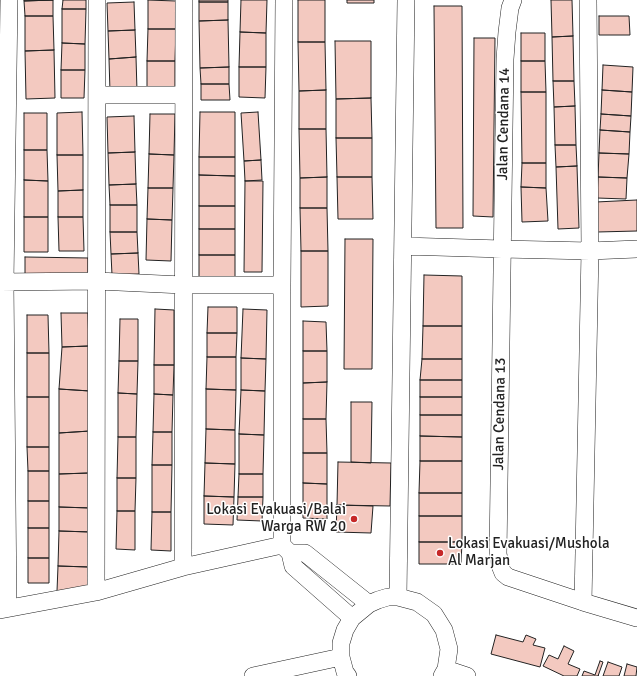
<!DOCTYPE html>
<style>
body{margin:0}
canvas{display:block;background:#fff}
</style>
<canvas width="637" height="676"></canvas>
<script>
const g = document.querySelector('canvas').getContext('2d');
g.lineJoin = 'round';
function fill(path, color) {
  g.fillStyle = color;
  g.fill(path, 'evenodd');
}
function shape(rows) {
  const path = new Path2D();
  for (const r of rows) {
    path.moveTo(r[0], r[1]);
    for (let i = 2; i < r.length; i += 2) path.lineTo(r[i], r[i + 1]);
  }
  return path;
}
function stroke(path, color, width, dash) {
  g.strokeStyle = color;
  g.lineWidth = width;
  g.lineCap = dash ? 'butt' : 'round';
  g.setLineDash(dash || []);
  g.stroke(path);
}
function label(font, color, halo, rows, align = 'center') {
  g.font = font + ' Signika,sans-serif';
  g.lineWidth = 3;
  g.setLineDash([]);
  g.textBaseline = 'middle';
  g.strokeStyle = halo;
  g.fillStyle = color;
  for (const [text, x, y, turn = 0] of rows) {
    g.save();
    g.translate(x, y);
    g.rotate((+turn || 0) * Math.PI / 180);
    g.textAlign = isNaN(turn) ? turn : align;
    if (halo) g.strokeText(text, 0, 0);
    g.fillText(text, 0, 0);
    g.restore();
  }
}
const building = shape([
 [24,0,53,0,24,1,24,0],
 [53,0,53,16,25,16,24,1,53,0],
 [63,0,86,0,86,9,62,9,63,0],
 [148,0,176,1,176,29,148,29,148,0],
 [199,0,228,0,228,2,199,2,199,0],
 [241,0,267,0,266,33,240,32,241,0],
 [298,0,325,0,325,42,298,42,298,0],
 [347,0,374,0,374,3,347,3,347,0],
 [551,0,572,0,573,36,552,37,551,0],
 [134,2,135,30,108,31,107,3,134,2],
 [199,2,228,2,228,20,199,21,199,2],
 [434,6,462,6,463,228,436,228,434,6],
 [62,9,86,9,85,44,62,43,62,9],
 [25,16,53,16,54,50,25,51,25,16],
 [599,16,629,16,630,35,599,35,599,16],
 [228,20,229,67,200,68,199,21,228,20],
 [148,29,176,29,175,61,147,61,148,29],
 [135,30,136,57,109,59,108,31,135,30],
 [240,32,266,33,266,67,239,67,240,32],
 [521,33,545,33,545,61,521,61,521,33],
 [573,36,574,81,553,81,552,37,573,36],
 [474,38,495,38,493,217,473,216,474,38],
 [335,41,371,41,371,98,336,99,335,41],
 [298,42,325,42,326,90,299,91,298,42],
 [62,43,85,44,85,70,61,70,62,43],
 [54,50,55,98,26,99,25,51,54,50],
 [136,57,137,91,110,92,109,59,136,57],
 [147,61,175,61,175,91,147,90,147,61],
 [521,61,545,61,546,92,521,92,521,61],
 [603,65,633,67,632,92,602,90,603,65],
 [229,67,229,84,201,84,200,68,229,67],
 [239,67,266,67,265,98,239,97,239,67],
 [61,70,85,70,84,98,61,98,61,70],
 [553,81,574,81,575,106,554,107,553,81],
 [201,84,229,84,230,100,201,100,201,84],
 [326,90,326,129,299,129,299,91,326,90],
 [602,90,632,92,631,116,601,114,602,90],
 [521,92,546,92,546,163,522,163,521,92],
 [371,98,372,138,336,138,336,99,371,98],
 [575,106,576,145,555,145,554,107,575,106],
 [82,112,83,155,57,155,57,113,82,112],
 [200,112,235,112,235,157,199,157,200,112],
 [258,112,261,160,244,161,241,113,258,112],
 [24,113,47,113,47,150,24,150,24,113],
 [150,114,175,114,174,155,149,154,150,114],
 [601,114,631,116,630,132,600,130,601,114],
 [134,116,135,152,108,153,107,117,134,116],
 [299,129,326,129,327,177,300,178,299,129],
 [600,130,630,132,629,154,599,153,600,130],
 [336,138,372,138,372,177,337,177,336,138],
 [555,145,576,145,577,166,556,167,555,145],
 [24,150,47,150,48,181,24,180,24,150],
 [135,152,136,184,109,185,108,153,135,152],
 [599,153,629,154,627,178,598,177,599,153],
 [149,154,174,155,173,188,148,188,149,154],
 [57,155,83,155,83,190,58,191,57,155],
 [199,157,235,157,235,176,199,175,199,157],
 [261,160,262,180,245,181,244,161,261,160],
 [522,163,546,163,546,188,521,187,522,163],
 [577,166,579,228,558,229,556,167,577,166],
 [199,175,235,176,235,206,199,206,199,175],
 [327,177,327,208,300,208,300,178,327,177],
 [337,177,372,177,373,219,338,219,337,177],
 [598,177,627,178,626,199,597,198,598,177],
 [24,180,48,181,48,217,24,217,24,180],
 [245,181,263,181,262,272,244,272,245,181],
 [136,184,137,205,110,205,109,185,136,184],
 [521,187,546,188,548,221,522,222,521,187],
 [148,188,173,188,172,220,147,219,148,188],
 [83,190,83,217,58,217,58,191,83,190],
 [637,200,637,231,597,232,596,202,637,200],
 [110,205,137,205,137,232,110,232,110,205],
 [199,206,235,206,235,229,199,229,199,206],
 [300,208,327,208,328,251,301,251,300,208],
 [24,217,48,217,48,252,24,252,24,217],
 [58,217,83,217,84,251,59,251,58,217],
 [147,219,172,220,171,261,146,260,147,219],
 [199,229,235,229,235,255,199,255,199,229],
 [110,232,137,232,138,253,111,254,110,232],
 [345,239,373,239,372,369,344,369,345,239],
 [301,251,328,251,328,306,301,307,301,251],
 [138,253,139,274,112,275,111,254,138,253],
 [199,255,235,255,235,278,199,278,199,255],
 [25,257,88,258,88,279,25,279,25,257],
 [424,275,462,276,462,326,423,326,424,275],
 [208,307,237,307,237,333,207,333,208,307],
 [155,309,174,310,174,365,154,365,155,309],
 [243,309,267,310,266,359,241,358,243,309],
 [61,313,88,313,89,346,62,347,61,313],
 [27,315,48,315,49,353,27,353,27,315],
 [120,319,138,319,138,361,119,361,120,319],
 [303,321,326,322,327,351,303,351,303,321],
 [423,326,462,326,462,359,422,359,423,326],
 [207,333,237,333,236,357,207,357,207,333],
 [89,346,90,391,59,389,62,347,89,346],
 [303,351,327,351,327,382,303,383,303,351],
 [27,353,49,353,49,397,27,397,27,353],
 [207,357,236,357,236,390,206,389,207,357],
 [241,358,266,359,265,391,241,390,241,358],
 [422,359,462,359,462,380,420,380,422,359],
 [119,361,138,361,137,394,118,393,119,361],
 [154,365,174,365,173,395,154,394,154,365],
 [420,380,462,380,462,397,420,397,420,380],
 [327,382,326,419,303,419,303,383,327,382],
 [59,389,90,391,90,431,59,433,59,389],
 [206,389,236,390,235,430,206,429,206,389],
 [241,390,265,391,264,435,239,434,241,390],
 [118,393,137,394,136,437,118,437,118,393],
 [154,394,173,395,172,432,153,432,154,394],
 [27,397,49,397,49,447,27,447,27,397],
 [420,397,462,397,462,415,420,415,420,397],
 [351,402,372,402,371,463,351,462,351,402],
 [420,415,462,415,462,437,420,436,420,415],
 [303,419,326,419,327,453,303,453,303,419],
 [206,429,235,430,235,464,205,463,206,429],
 [90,431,89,473,59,474,59,433,90,431],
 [153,432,172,432,172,465,152,465,153,432],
 [239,434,264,435,263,474,239,474,239,434],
 [420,436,462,437,462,461,420,461,420,436],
 [118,437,136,437,136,478,117,478,118,437],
 [27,447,49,447,49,471,28,471,27,447],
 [303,453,327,453,327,484,303,483,303,453],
 [420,461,462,461,462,493,419,493,420,461],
 [338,462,391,463,390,506,337,505,338,462],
 [205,463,235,464,234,497,204,496,205,463],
 [152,465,172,465,171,512,152,512,152,465],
 [28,471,49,471,49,501,28,501,28,471],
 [89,473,91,508,59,507,59,474,89,473],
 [239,474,263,474,263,497,238,497,239,474],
 [117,478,136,478,135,511,117,511,117,478],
 [303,483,327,484,327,519,303,518,303,483],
 [419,493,462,493,462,516,419,516,419,493],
 [204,496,234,497,233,525,204,524,204,496],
 [238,497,263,497,262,521,237,520,238,497],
 [28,501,49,501,49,528,28,528,28,501],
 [337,505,373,506,371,533,336,532,337,505],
 [59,507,91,508,91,532,59,531,59,507],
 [117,511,135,511,135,550,116,549,117,511],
 [152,512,171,512,171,551,151,550,152,512],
 [419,516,462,516,462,542,419,542,419,516],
 [28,528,49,528,49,558,28,558,28,528],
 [59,531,91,532,89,567,58,566,59,531],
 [419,542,462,542,461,564,419,564,419,542],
 [28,558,49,558,49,583,28,583,28,558],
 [58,566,89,567,89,592,57,591,58,566],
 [496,635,523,642,526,635,536,639,533,645,545,648,540,667,491,654,496,635],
 [564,646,574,651,568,664,580,669,577,676,564,676,543,666,549,655,558,659,564,646],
 [600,661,603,662,598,676,599,676,582,676,584,671,595,675,600,661],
 [608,662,622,667,619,676,603,676,608,662],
 [627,664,637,667,636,676,624,676,627,664]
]);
const minor = shape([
 [284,0,282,285,282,545,290,553,293,566,352,618],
 [513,0,510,8,507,32,505,59,498,554,501,568,503,573,508,577,583,602,637,618],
 [98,95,183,95],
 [403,246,502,249,590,251,637,249],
 [0,282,97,281,183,285,282,285],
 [290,553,305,553,369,604],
 [183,567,184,0],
 [96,592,97,0],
 [398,597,406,0],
 [583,602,590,251,588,0],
 [8,608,5,282,9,0],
 [0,610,96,592,183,567,282,545],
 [446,669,467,676],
 [253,676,341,657],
 [348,676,345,672,341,657,341,643,345,630,352,618,369,604,378,600,388,597,398,597,417,602,434,614,444,630,449,649,446,669,442,676]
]);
const markers = [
 [354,519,4,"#c62828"],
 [440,553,4,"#c62828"]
];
const streetNames = [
 ["Jalan Cendana 14",504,124,-89],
 ["Jalan Cendana 13",500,414,-89]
];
const poiNames = [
 ["Lokasi Evakuasi/Balai",346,510],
 ["Warga RW 20",346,527],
 ["Lokasi Evakuasi/Mushola",448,544,"left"],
 ["Al Marjan",448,561,"left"]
];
fill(building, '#f3c9c0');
stroke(building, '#222', 1);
stroke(minor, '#222', 18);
stroke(minor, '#fff', 17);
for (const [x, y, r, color] of markers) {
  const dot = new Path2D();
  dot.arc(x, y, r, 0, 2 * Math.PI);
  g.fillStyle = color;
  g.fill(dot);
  stroke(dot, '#fff', 1.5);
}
label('15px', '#222', '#fff', streetNames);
label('15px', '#222', '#fff', poiNames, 'right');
</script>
